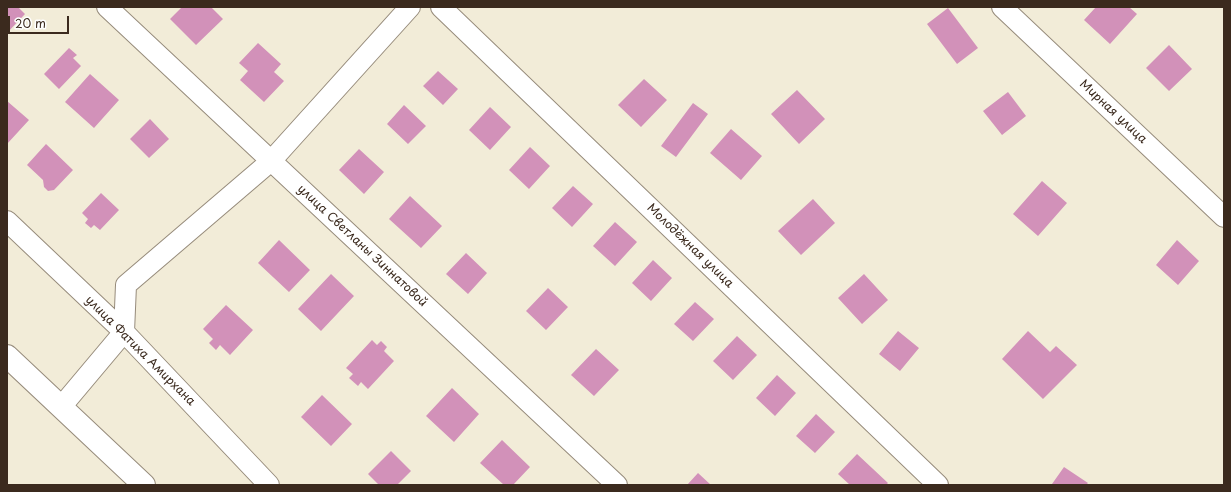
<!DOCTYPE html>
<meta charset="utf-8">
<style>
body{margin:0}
#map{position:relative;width:1231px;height:492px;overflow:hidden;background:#f2ecd8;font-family:"Playpen Sans",sans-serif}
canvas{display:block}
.frame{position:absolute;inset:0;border:8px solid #3b2a1e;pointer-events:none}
.scale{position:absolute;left:8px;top:16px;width:61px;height:18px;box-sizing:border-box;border:2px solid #3b2a1e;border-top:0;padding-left:5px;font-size:12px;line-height:14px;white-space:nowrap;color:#3b2a1e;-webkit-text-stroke:3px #fff;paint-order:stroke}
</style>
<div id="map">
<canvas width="1231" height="492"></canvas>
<div class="frame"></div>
<div class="scale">20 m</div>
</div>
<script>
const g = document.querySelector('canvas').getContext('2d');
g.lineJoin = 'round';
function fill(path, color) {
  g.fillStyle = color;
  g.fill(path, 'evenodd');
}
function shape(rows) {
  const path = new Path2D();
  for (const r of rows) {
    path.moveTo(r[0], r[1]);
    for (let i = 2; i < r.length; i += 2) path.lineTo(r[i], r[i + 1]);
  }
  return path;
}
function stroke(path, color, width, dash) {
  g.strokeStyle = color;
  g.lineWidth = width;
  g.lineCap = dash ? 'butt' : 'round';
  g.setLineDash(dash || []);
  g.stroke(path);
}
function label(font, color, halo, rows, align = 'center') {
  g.font = font + ' "Playpen Sans",sans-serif';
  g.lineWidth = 4;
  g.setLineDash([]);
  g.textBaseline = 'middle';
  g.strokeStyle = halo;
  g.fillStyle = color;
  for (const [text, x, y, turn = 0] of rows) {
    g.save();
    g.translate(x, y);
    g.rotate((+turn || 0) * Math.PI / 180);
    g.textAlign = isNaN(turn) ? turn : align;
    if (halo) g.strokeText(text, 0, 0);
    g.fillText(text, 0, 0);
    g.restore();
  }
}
const building = shape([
 [7,7,18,7,25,14,7,33],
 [182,7,211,7,223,19,196,45,170,19],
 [1096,7,1129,7,1137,14,1110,44,1084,20],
 [948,8,978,48,957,64,927,24],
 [258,43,281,64,274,72,284,81,264,102,240,80,248,71,239,63],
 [1169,45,1192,69,1169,91,1146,68],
 [69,48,77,55,73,58,81,66,59,89,44,74],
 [438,71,458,89,443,105,423,86],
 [90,74,119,100,94,128,65,102],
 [644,79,667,100,641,127,618,105],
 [797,90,825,119,799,144,771,114],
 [1008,92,1026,116,1002,135,983,111],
 [7,101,29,120,7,144],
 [693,103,708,114,676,157,661,146],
 [404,105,426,126,408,144,387,124],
 [490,107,511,127,490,150,469,130],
 [150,119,169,139,149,158,130,139],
 [731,129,762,156,741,180,710,153],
 [46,144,73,170,54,190,48,191,44,187,43,180,27,165],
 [530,147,550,166,529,189,509,170],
 [359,149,384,172,364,194,339,170],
 [1042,181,1067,203,1038,236,1013,214],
 [573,186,593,204,572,227,552,208],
 [101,193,119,210,100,230,94,225,91,228,85,223,88,219,82,213],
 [410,196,442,226,421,248,389,219],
 [813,199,835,223,801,255,778,231],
 [615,222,637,242,615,266,593,246],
 [279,240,310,270,289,292,258,263],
 [1177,240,1199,261,1178,285,1156,265],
 [466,253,487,273,468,294,446,274],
 [653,260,672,278,651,301,632,283],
 [331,274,354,296,321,331,298,309],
 [864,274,888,300,862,324,838,298],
 [548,288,568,307,546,330,526,311],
 [695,302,714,319,693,341,674,324],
 [226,305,253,330,230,355,220,345,216,350,209,343,213,339,203,329],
 [898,331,919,348,900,371,879,354],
 [1028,331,1050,352,1056,346,1077,365,1043,399,1002,359],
 [737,336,757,355,733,380,713,361],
 [372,340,377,345,381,341,387,347,384,351,394,361,368,389,361,382,358,386,349,378,353,374,346,368],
 [596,349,619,370,594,396,571,375],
 [777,375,796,393,775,416,756,398],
 [452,388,479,414,454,442,426,416],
 [322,395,352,424,331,446,301,417],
 [816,414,835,432,815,453,796,436],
 [502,440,530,467,513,485,504,485,480,463],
 [391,451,411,471,397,485,379,485,368,474],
 [857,454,888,483,886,485,850,485,838,474],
 [1064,467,1088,483,1086,485,1053,485,1052,484],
 [698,473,711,485,687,485]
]);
const minor = shape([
 [107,7,617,485],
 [441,7,938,485],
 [1002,7,1224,217],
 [7,221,124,332,269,485],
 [61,407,124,332,126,285,271,161,410,7]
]);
const tertiary = shape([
 [7,356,144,485]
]);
const streetNames = [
 ["Мирная улица",1113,112,43],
 ["улица Светланы Зиннатовой",362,246,43],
 ["Молодёжная улица",690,246,44],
 ["улица Фатиха Амирхана",140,351,45]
];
fill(building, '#d291b9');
stroke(minor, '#968b7b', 22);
stroke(tertiary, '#968b7b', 24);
stroke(minor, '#fff', 20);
stroke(tertiary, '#fff', 22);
label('12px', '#3b2a1e', '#fff', streetNames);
</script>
